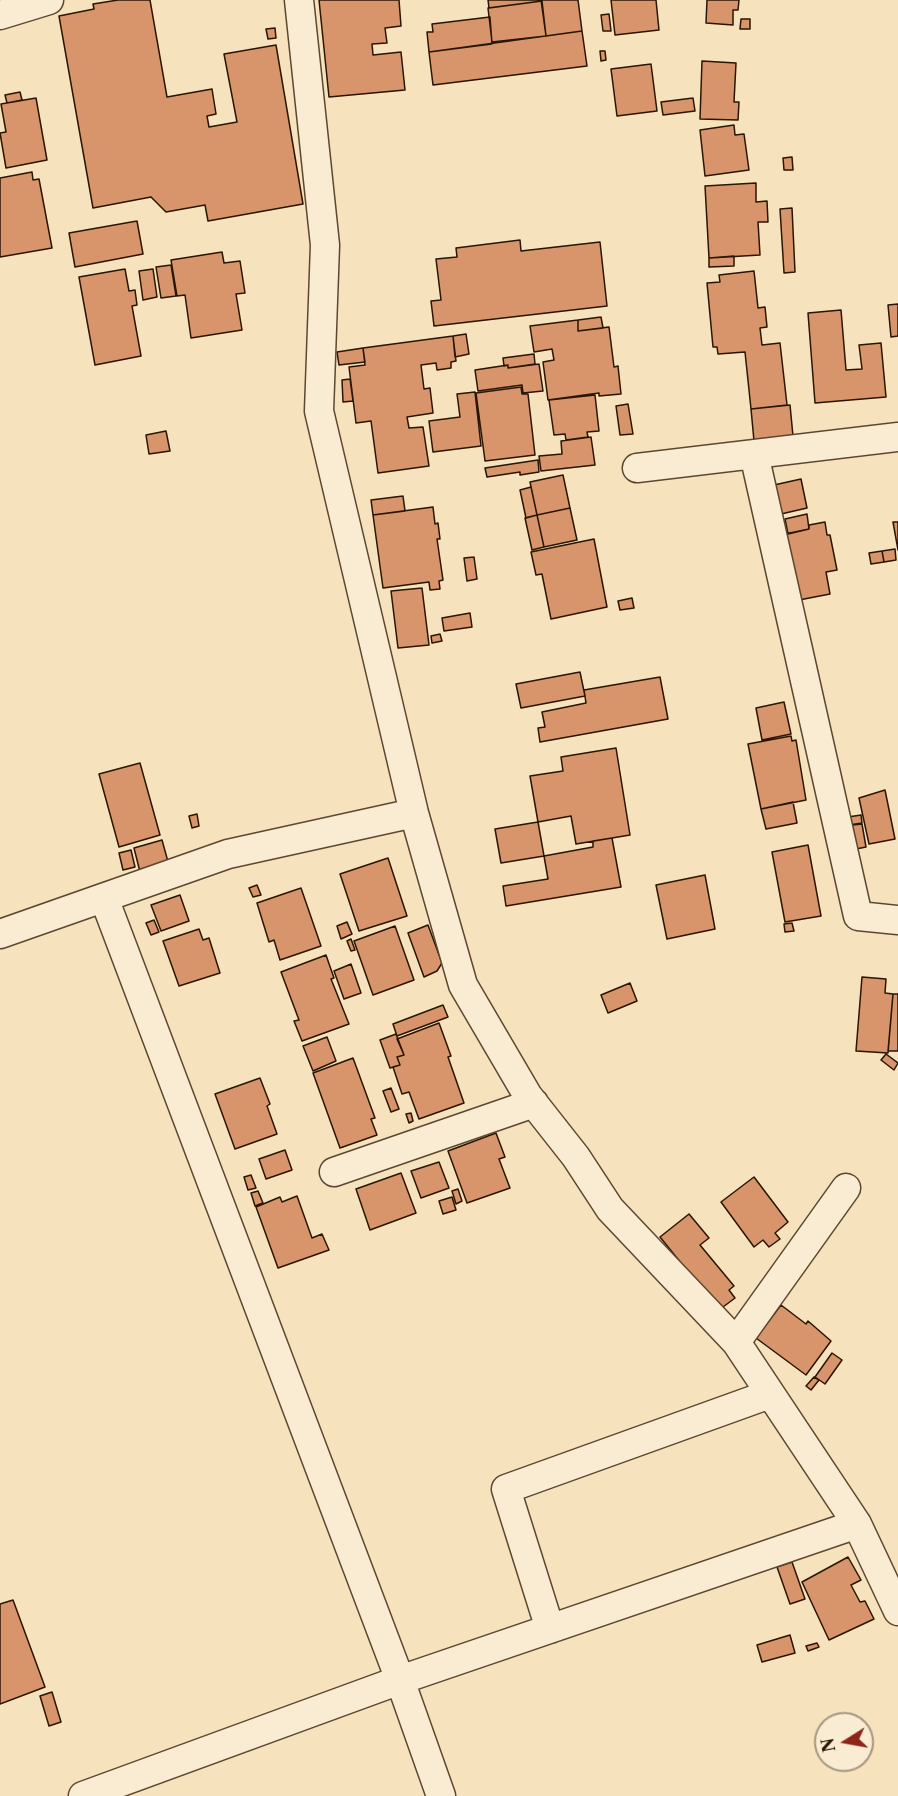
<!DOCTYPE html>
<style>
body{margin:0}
#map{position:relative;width:898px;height:1796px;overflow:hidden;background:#f6e2bc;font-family:"Libre Caslon Text",serif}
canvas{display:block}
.north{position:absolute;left:814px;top:1712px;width:60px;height:60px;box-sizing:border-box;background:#f9ecd3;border:2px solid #a6967f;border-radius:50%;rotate:259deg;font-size:16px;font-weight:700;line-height:24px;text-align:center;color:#291500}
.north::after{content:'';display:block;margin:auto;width:21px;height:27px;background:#8f2418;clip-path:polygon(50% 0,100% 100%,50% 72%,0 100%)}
</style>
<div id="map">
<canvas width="898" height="1796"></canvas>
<div class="north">N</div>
</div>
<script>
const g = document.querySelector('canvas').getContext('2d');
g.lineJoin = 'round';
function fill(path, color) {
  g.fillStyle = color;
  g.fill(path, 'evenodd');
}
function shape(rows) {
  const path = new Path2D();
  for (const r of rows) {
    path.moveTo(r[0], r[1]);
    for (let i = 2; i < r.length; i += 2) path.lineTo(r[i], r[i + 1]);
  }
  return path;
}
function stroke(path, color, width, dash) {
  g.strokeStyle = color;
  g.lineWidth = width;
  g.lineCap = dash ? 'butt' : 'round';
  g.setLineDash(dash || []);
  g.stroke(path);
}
const building = shape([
 [118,0,150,0,167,97,212,89,216,114,207,116,209,127,237,122,224,54,276,45,303,204,208,221,205,205,166,212,151,197,93,208,59,16,94,9,93,4,118,0],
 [319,0,399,0,401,26,385,28,387,43,372,44,373,55,401,52,405,90,329,97,319,0],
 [488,0,541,0,542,1,489,8,488,0],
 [541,0,578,0,582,31,546,36,541,0],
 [611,0,656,0,659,30,615,35,611,0],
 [707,0,739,0,738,10,733,10,733,25,706,23,707,0],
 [542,1,546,36,492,42,488,8,542,1],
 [609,14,611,31,603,31,601,15,609,14],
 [490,17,492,44,429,52,427,32,433,32,432,24,490,17],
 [741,19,750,19,750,29,740,29,741,19],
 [275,28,276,38,268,39,266,29,275,28],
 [582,31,587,66,433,85,429,52,582,31],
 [600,51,605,51,606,60,601,61,600,51],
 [702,61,736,63,734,102,739,102,738,120,700,119,702,61],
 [651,64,657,111,617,116,611,69,651,64],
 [20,92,22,100,7,103,5,95,20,92],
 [36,98,47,160,6,168,0,133,6,132,1,104,36,98],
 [693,98,695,111,663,115,661,102,693,98],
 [734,125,735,135,744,134,749,170,705,176,700,130,734,125],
 [792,157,793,170,784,170,783,158,792,157],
 [32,172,33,180,39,179,52,248,0,257,0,178,32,172],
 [756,183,756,202,767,201,768,222,758,222,760,255,709,258,705,186,756,183],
 [792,208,795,272,784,273,780,209,792,208],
 [137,221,143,254,75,267,69,233,137,221],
 [520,240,521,251,600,242,607,306,434,326,431,301,441,300,436,259,457,257,456,248,520,240],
 [222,252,224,263,240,261,245,293,236,294,242,330,191,338,185,295,177,296,171,260,222,252],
 [734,256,734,266,709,267,709,258,734,256],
 [171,265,176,296,161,298,156,267,171,265],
 [125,269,129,291,135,290,137,305,132,306,141,356,95,365,79,277,125,269],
 [153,269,157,297,143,300,139,271,153,269],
 [754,271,758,308,765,307,767,327,760,328,762,345,780,343,787,405,751,409,745,352,718,354,717,347,713,347,707,283,720,282,719,275,754,271],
 [898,304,898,336,891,337,888,305,898,304],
 [841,310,846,370,862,369,859,345,881,343,886,397,815,403,808,313,841,310],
 [601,317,603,328,578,331,578,320,601,317],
 [578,320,578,331,609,327,614,367,618,366,621,394,599,396,599,393,548,400,543,362,554,360,552,349,534,352,530,326,578,320],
 [466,334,469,354,455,357,453,336,466,334],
 [453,336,456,361,451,362,451,368,437,370,436,363,421,365,424,389,430,388,433,413,407,417,409,428,423,427,429,466,378,473,371,421,356,423,349,367,365,365,363,348,453,336],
 [363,348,365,362,339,365,337,352,363,348],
 [534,354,535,364,508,368,508,365,504,366,503,358,534,354],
 [539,364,543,391,523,393,522,385,478,391,475,370,508,365,508,368,539,364],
 [350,379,353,401,343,402,342,380,350,379],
 [521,387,522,394,528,394,535,455,485,461,476,393,521,387],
 [475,392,481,446,433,452,429,421,460,417,457,394,475,392],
 [595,395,599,431,587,432,588,437,566,440,565,434,554,435,549,400,595,395],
 [628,404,633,434,620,435,616,406,628,404],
 [790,405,793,436,754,441,751,409,790,405],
 [166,431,170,451,149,454,146,435,166,431],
 [591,437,595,465,541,471,539,456,562,454,561,441,591,437],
 [538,460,539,472,520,475,520,472,487,477,485,468,538,460],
 [563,475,570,508,537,515,530,482,563,475],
 [801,479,807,508,781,514,774,485,801,479],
 [531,487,537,515,526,518,520,490,531,487],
 [403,496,405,511,373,515,371,500,403,496],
 [433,507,435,524,438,523,440,539,437,539,443,580,439,581,440,589,430,590,429,582,383,588,373,515,433,507],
 [570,508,577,540,544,547,537,515,570,508],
 [807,514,809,529,788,534,785,519,807,514],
 [537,515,544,547,532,550,525,518,537,515],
 [825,522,827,535,830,535,837,570,826,572,830,594,799,600,785,534,809,529,809,525,825,522],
 [893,522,898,522,898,550,893,522],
 [594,539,607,607,551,619,542,574,536,575,531,552,594,539],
 [895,549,896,560,884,562,882,551,895,549],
 [882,551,884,562,871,564,869,553,882,551],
 [474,557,477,579,467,581,464,558,474,557],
 [422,588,429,645,398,648,391,591,422,588],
 [632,598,634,608,620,610,618,601,632,598],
 [470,613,472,627,444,631,442,618,470,613],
 [440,634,442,641,432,643,431,636,440,634],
 [580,672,585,696,521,708,516,684,580,672],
 [660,677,668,719,540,742,538,728,545,727,542,712,586,703,584,690,660,677],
 [784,702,791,734,762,740,756,708,784,702],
 [791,736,792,741,796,740,806,800,761,809,748,744,791,736],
 [616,748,630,835,576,844,571,816,538,822,530,776,563,771,561,757,616,748],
 [140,763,160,835,119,847,99,774,140,763],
 [885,790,895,839,869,844,859,798,885,790],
 [793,802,797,823,766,829,761,809,793,802],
 [197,814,199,826,192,828,189,816,197,814],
 [861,815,862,823,849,825,848,817,861,815],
 [538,822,544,856,501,863,495,829,538,822],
 [862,824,866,847,856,849,852,825,862,824],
 [612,838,621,887,506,906,503,886,548,879,544,856,593,847,593,841,612,838],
 [162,840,170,869,141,876,134,848,162,840],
 [808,845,821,916,785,922,772,852,808,845],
 [131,850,135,867,123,870,119,853,131,850],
 [388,858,407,916,359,931,340,874,388,858],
 [705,875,715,929,667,939,656,885,705,875],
 [257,885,261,895,253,897,249,888,257,885],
 [301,888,321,946,280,960,274,940,269,942,257,903,301,888],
 [180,895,189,921,161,931,151,905,180,895],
 [154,920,159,932,151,935,146,923,154,920],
 [347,922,352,934,341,939,337,926,347,922],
 [792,923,794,931,785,932,784,924,792,923],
 [428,925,442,963,437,971,424,977,408,933,428,925],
 [395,926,414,980,373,995,354,941,395,926],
 [199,929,203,940,209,938,220,973,179,986,163,941,199,929],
 [351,939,355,950,351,951,347,941,351,939],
 [326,955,334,978,331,979,349,1024,302,1041,294,1021,299,1020,281,972,326,955],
 [351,964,361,993,344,999,334,971,351,964],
 [862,977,886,979,885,993,893,994,888,1053,856,1051,862,977],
 [630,983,637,1001,608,1013,601,995,630,983],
 [893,994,898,994,898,1051,888,1051,893,994],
 [443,1005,448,1017,397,1036,393,1024,443,1005],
 [439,1023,451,1056,448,1057,464,1103,419,1119,409,1092,402,1094,393,1067,400,1065,397,1057,404,1055,397,1039,439,1023],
 [396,1034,404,1055,397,1057,400,1065,390,1068,380,1040,396,1034],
 [327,1037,336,1061,313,1071,303,1046,327,1037],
 [886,1054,898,1063,894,1070,881,1060,886,1054],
 [353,1058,375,1118,371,1119,377,1135,340,1148,313,1073,353,1058],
 [260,1078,270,1104,267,1106,277,1134,235,1149,215,1094,260,1078],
 [391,1088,399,1109,391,1112,383,1091,391,1088],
 [411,1113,413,1121,409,1123,406,1114,411,1113],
 [496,1133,505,1157,499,1159,510,1188,467,1203,448,1151,496,1133],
 [285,1150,292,1170,266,1179,259,1159,285,1150],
 [439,1162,449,1188,421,1198,411,1171,439,1162],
 [401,1173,416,1213,370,1230,356,1189,401,1173],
 [251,1175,256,1188,248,1190,244,1177,251,1175],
 [754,1177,788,1222,775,1233,780,1239,769,1247,763,1240,754,1247,721,1202,754,1177],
 [458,1189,462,1201,456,1204,452,1191,458,1189],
 [258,1191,263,1203,255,1206,251,1193,258,1191],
 [297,1196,312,1238,322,1234,329,1250,278,1268,256,1207,280,1197,282,1202,297,1196],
 [452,1197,456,1210,443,1214,439,1201,452,1197],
 [689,1214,709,1238,700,1245,734,1286,729,1290,735,1298,719,1310,660,1237,689,1214],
 [781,1305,806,1324,808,1321,831,1341,806,1375,756,1338,781,1305],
 [832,1353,842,1360,825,1384,815,1377,832,1353],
 [814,1377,819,1380,811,1390,806,1386,814,1377],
 [848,1557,861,1580,851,1585,860,1602,865,1601,874,1619,829,1640,802,1582,848,1557],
 [792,1562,805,1599,790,1604,777,1567,792,1562],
 [13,1600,45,1687,0,1704,0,1604,13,1600],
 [790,1635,795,1653,762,1662,757,1645,790,1635],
 [817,1643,819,1647,808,1651,806,1646,817,1643],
 [52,1692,61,1722,49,1726,40,1696,52,1692]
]);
const minor = shape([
 [299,0,325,245,319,411,414,813,463,985,528,1096,576,1157,610,1209,736,1342,857,1524,898,1611],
 [0,15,49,0],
 [754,454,858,916,898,920],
 [637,468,898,437],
 [104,898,400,1680,441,1796],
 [0,934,228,854,414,813],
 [334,1172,534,1103],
 [736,1342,846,1188],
 [550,1629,506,1489,770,1394],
 [83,1796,400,1680,857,1524]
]);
fill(building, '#d8956c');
stroke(building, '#291500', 1.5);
stroke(minor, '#5c482f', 31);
stroke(minor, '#f9ecd3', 28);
</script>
